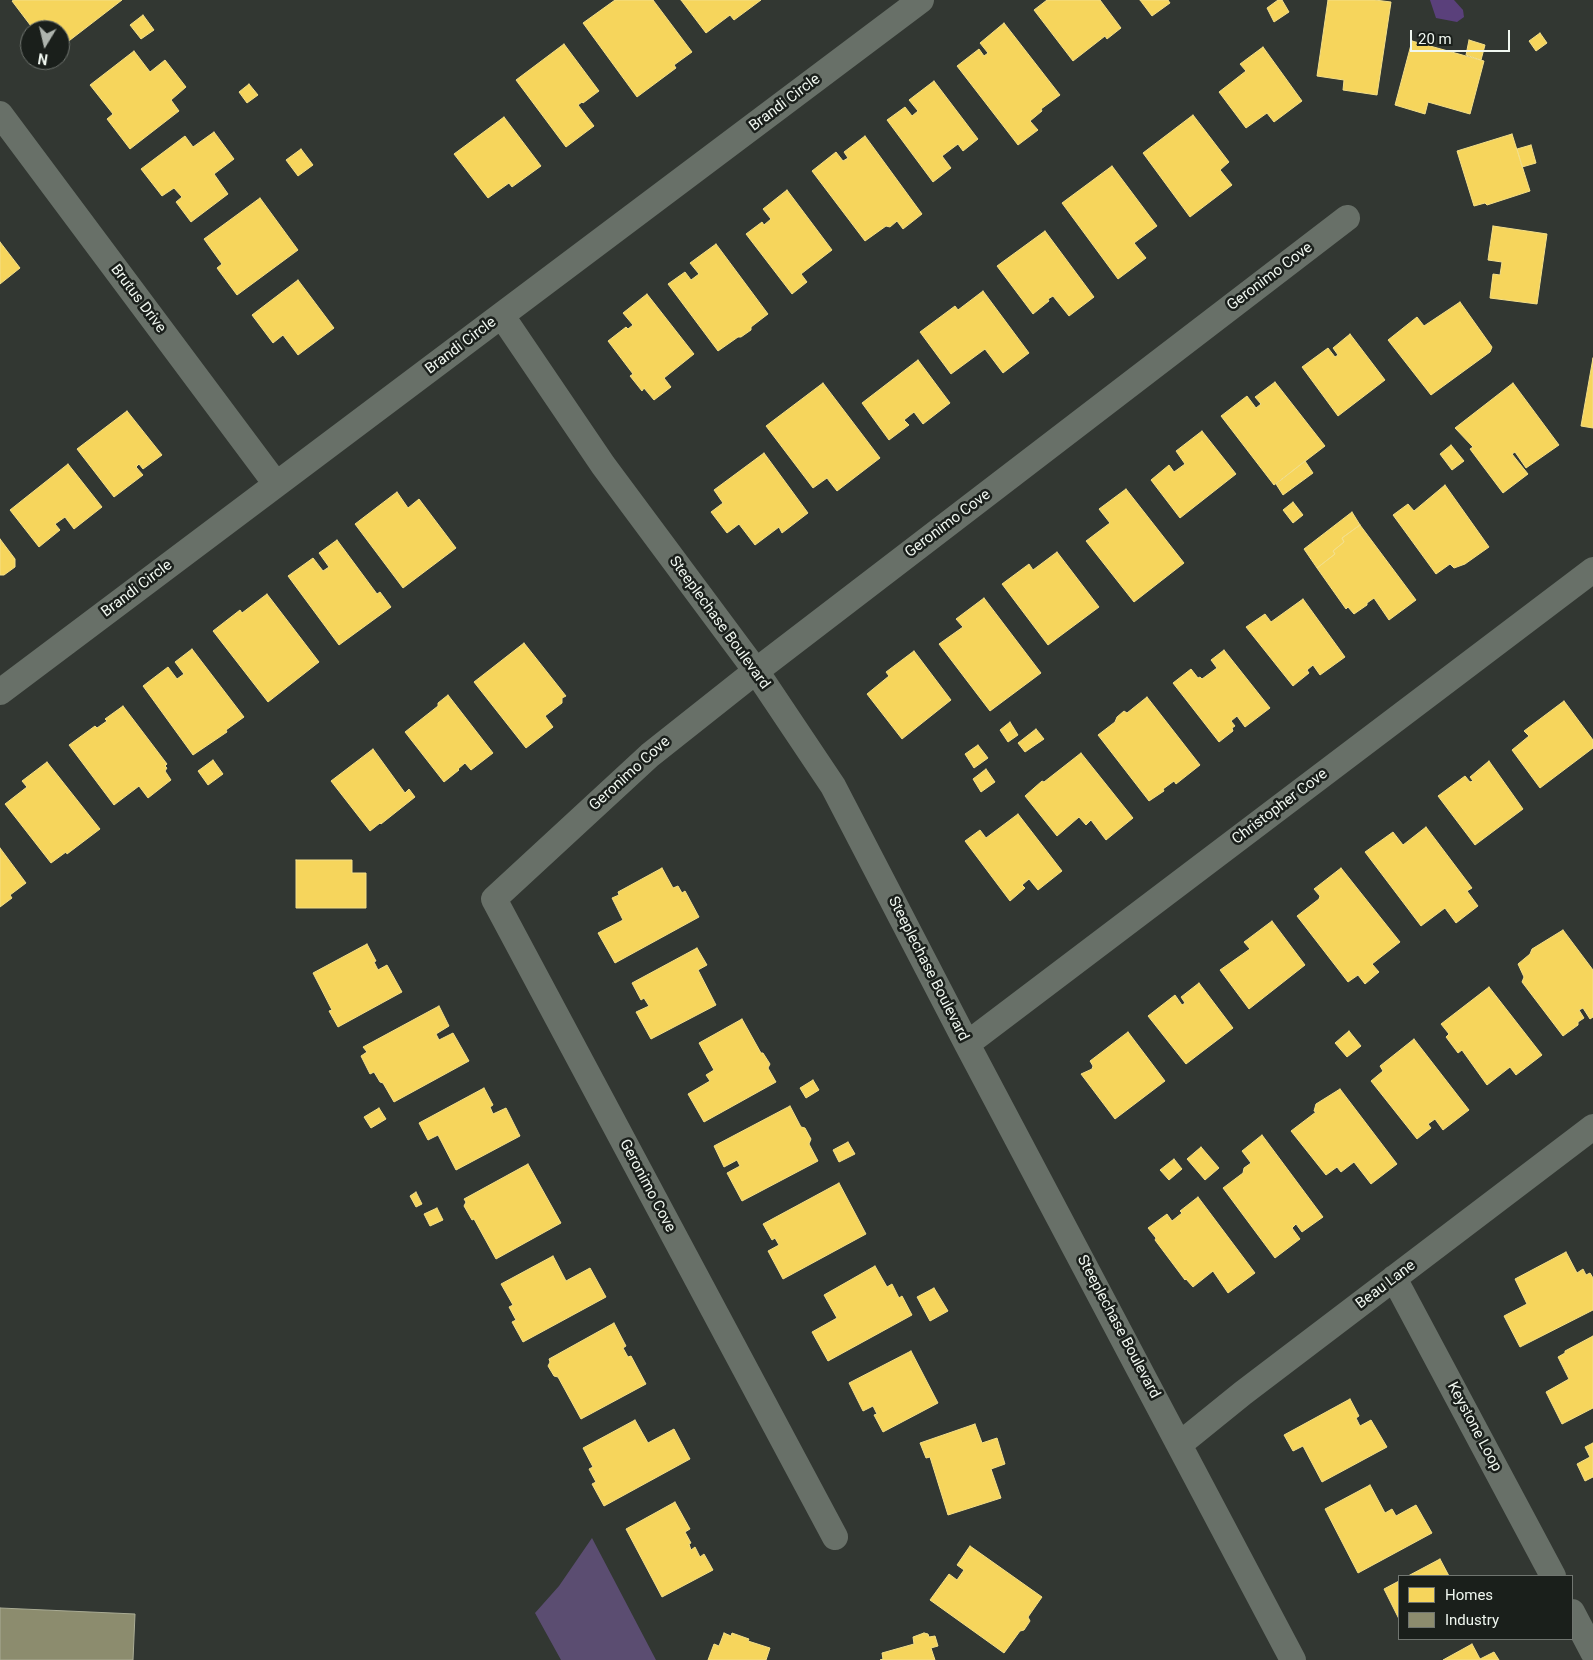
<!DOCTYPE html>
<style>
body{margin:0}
#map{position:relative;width:1593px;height:1660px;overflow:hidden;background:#323732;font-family:Roboto,sans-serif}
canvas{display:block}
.legend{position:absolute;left:1398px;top:1575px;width:175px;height:65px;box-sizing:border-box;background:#1a1f1b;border:1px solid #707570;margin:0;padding:6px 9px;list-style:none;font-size:15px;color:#f0f7f0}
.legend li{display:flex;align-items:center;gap:10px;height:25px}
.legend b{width:25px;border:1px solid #707570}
.north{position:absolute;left:20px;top:20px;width:50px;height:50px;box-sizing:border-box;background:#1a1f1b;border:1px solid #707570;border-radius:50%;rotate:189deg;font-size:14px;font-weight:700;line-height:20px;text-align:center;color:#f0f7f0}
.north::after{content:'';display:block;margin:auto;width:18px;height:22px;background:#aeb4ae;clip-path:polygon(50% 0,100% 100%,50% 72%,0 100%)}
.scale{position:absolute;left:1410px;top:30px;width:100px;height:22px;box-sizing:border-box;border:2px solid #f0f7f0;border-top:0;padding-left:6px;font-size:15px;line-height:18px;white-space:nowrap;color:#f0f7f0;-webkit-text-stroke:4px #1a1f1b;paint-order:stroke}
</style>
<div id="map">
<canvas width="1593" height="1660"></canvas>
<ul class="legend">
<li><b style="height:14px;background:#f6d55c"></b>Homes</li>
<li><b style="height:14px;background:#8c8c6e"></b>Industry</li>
</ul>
<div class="north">N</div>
<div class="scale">20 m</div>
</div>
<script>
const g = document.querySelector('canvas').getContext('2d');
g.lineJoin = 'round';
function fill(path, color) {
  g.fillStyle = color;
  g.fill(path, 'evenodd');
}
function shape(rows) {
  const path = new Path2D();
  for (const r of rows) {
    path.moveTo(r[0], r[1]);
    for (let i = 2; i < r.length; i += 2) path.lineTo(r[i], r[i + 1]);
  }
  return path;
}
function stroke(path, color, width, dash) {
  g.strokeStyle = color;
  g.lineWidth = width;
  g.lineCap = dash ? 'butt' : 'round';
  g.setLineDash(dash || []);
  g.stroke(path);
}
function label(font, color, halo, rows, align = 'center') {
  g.font = font + ' Roboto,sans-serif';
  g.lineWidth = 5;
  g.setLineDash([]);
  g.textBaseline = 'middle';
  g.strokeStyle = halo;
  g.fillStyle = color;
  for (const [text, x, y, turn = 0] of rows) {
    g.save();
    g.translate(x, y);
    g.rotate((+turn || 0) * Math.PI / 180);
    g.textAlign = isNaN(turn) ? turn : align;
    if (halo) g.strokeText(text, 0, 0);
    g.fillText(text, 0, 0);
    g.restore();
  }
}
const green = shape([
 [592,1538,656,1660,561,1660,535,1613,559,1586]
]);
const water = shape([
 [1430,0,1454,0,1463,10,1464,17,1457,22,1436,18]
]);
const homes = shape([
 [14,0,122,0,61,47,60,45,60,30,48,30,43,24,34,30,12,1,14,0],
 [615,0,653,0,692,52,674,65,676,68,637,97,583,23,615,0],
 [681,0,761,0,734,20,730,15,706,33,681,0],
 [1047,0,1100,0,1121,28,1107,39,1105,36,1073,61,1034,10,1047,0],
 [1140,0,1168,0,1170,3,1152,16,1140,0],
 [1278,0,1282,0,1289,12,1274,22,1267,8,1278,0],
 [1328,0,1375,0,1391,2,1377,95,1343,90,1344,80,1317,76,1328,0],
 [143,15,154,30,141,39,130,25,143,15],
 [1004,23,1060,95,1041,109,1042,111,1030,121,1038,130,1018,145,957,66,979,49,984,56,988,53,980,43,1004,23],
 [1540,33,1547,43,1536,51,1529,41,1540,33],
 [1469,40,1485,45,1481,60,1466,55,1469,40],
 [1412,41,1484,61,1470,114,1428,102,1425,114,1395,105,1412,41],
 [564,44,599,91,583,103,582,102,578,105,594,126,566,147,516,80,564,44],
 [1263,47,1302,101,1274,122,1267,113,1246,128,1219,92,1246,71,1240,64,1263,47],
 [134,51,150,72,165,60,186,87,171,100,179,111,130,149,107,119,113,114,90,85,134,51],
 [934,81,978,139,963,151,958,144,942,156,951,168,933,182,887,120,905,107,912,116,918,111,909,100,934,81],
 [249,84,258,95,247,103,239,92,249,84],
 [1193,115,1229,162,1220,170,1232,185,1190,217,1143,153,1193,115],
 [504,117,541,166,512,187,509,183,488,198,454,154,504,117],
 [214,132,234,159,214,174,228,194,191,222,176,202,182,197,174,188,162,196,141,169,185,136,193,147,214,132],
 [1512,134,1530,191,1487,205,1485,203,1474,206,1457,151,1512,134],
 [865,136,922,214,903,229,897,221,890,227,886,226,865,241,812,171,836,152,843,161,848,158,844,152,865,136],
 [1531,145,1536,163,1522,167,1517,149,1531,145],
 [301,149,313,165,298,176,286,160,301,149],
 [1112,166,1157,226,1134,243,1146,258,1118,279,1062,203,1112,166],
 [787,190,832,250,801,274,807,282,792,294,746,234,762,222,764,225,771,219,763,209,787,190],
 [260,198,298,250,237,295,217,268,222,264,204,239,260,198],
 [1493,226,1547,234,1537,304,1490,298,1493,274,1500,275,1502,262,1488,260,1493,226],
 [1045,231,1094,297,1069,316,1053,296,1048,299,1049,301,1033,314,997,266,1045,231],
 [0,242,20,268,0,284,0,242],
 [716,244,768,314,751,327,751,330,741,337,738,337,718,351,668,284,685,272,691,280,699,274,690,263,716,244],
 [298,280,334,328,298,355,283,335,273,343,252,315,298,280],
 [983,291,1029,353,1003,373,985,349,951,374,920,332,955,306,958,310,983,291],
 [647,294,694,354,664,378,671,387,654,400,644,388,642,391,630,376,633,374,608,341,626,327,628,329,633,325,623,313,647,294],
 [1460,302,1492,347,1490,352,1431,395,1388,340,1417,317,1424,326,1460,302],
 [1350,334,1385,380,1338,416,1302,367,1328,348,1335,357,1338,355,1333,348,1350,334],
 [1593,358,1593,428,1581,426,1593,358],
 [918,360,950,403,923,424,914,412,904,420,909,425,889,440,862,403,918,360],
 [1275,382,1325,446,1274,485,1221,416,1247,396,1256,408,1261,404,1255,397,1275,382],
 [823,383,880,458,837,491,827,478,813,488,766,426,823,383],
 [1513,383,1559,445,1526,468,1515,452,1512,454,1528,474,1503,493,1470,449,1473,447,1455,428,1513,383],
 [127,411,162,455,143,469,139,464,136,467,143,475,114,497,77,449,127,411],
 [1202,431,1236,474,1180,518,1151,480,1169,465,1174,472,1185,464,1176,451,1202,431],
 [1451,445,1464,461,1452,470,1440,454,1451,445],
 [764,453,808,513,782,533,779,527,755,545,739,524,727,533,711,512,723,503,714,490,764,453],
 [1305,461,1313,473,1283,495,1276,484,1305,461],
 [68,464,102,507,74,529,65,517,55,524,60,530,39,547,10,510,68,464],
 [1445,485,1489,547,1465,564,1454,568,1450,564,1436,574,1393,515,1408,504,1414,511,1445,485],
 [1126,489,1184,563,1134,602,1086,541,1110,523,1099,509,1126,489],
 [397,492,408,508,419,499,456,548,403,588,355,524,397,492],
 [1293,502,1303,515,1293,523,1283,510,1293,502],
 [1352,512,1360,525,1342,538,1344,542,1333,551,1335,554,1317,568,1304,549,1352,512],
 [1360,525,1416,600,1389,620,1374,598,1367,603,1367,605,1354,614,1348,607,1346,609,1317,568,1335,554,1333,551,1344,542,1342,538,1360,525],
 [0,539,15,559,15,567,4,575,0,575,0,539],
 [337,540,377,594,380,592,391,607,339,645,288,576,313,558,323,571,329,567,319,553,337,540],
 [1057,552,1099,607,1048,645,1002,584,1029,564,1033,570,1057,552],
 [267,594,319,662,268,702,213,631,240,610,242,613,267,594],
 [984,598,1041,673,990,711,939,644,963,627,956,619,984,598],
 [1303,599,1345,657,1320,675,1313,665,1307,670,1309,673,1293,686,1246,627,1265,614,1271,622,1303,599],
 [524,643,566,696,562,698,562,703,545,716,553,727,526,748,474,682,524,643],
 [192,649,244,717,226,730,227,732,193,755,143,686,168,667,177,679,184,674,175,662,192,649],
 [1224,650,1270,708,1245,727,1237,716,1231,721,1235,726,1232,728,1233,731,1219,742,1173,683,1191,669,1198,678,1200,677,1202,679,1217,668,1211,660,1224,650],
 [914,651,951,700,902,739,867,694,889,676,886,672,914,651],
 [448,695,493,753,471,770,465,763,458,769,459,770,444,782,405,732,438,706,438,703,448,695],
 [1147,697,1200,765,1176,784,1174,781,1163,789,1164,791,1149,801,1098,735,1115,722,1117,717,1124,711,1127,713,1147,697],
 [1564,701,1593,740,1593,748,1540,788,1512,750,1529,736,1524,731,1564,701],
 [123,706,167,764,165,766,167,768,165,771,171,780,148,798,139,786,114,805,69,745,95,726,97,728,107,721,105,719,123,706],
 [1010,722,1018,735,1008,742,1000,730,1010,722],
 [1036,729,1044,739,1025,752,1018,743,1036,729],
 [978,745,988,758,974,768,965,754,978,745],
 [373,749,405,793,409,789,415,797,381,824,380,823,370,831,331,781,373,749],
 [1081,753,1133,818,1106,840,1091,820,1086,825,1079,817,1057,836,1025,796,1042,781,1044,782,1081,753],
 [213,760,223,774,208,785,198,771,213,760],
 [1489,761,1523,809,1475,845,1438,796,1465,776,1470,782,1473,781,1470,777,1489,761],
 [47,762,100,829,67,854,66,852,51,863,5,804,27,787,22,781,47,762],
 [986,769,995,782,981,792,973,779,986,769],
 [1018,814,1062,871,1038,890,1029,879,1022,885,1025,888,1010,901,965,841,980,830,986,838,1018,814],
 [1426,827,1472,888,1467,891,1478,906,1456,923,1445,908,1421,926,1365,852,1393,832,1403,845,1426,827],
 [0,848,26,883,10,895,12,898,0,907,0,848],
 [296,860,352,860,352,873,366,873,366,908,296,908,296,860],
 [662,868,673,888,678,886,682,893,685,891,699,917,615,963,598,933,623,920,612,898,619,895,618,892,662,868],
 [1341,868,1400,942,1372,964,1379,972,1365,984,1358,975,1348,982,1297,916,1319,899,1320,896,1314,889,1341,868],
 [1272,921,1305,965,1249,1009,1220,970,1250,949,1244,942,1272,921],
 [1563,930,1593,970,1593,1017,1590,1019,1583,1008,1579,1010,1584,1018,1578,1022,1578,1025,1563,1036,1522,982,1524,977,1518,964,1530,954,1532,949,1563,930],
 [367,944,376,961,374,962,378,970,387,965,402,992,338,1027,329,1011,332,1010,313,973,367,944],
 [697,948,707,965,698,970,716,1005,651,1039,636,1012,649,1006,644,998,641,1000,632,983,697,948],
 [1199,983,1233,1028,1186,1064,1148,1016,1175,995,1182,1005,1185,1003,1181,997,1199,983],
 [1489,987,1542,1055,1516,1075,1510,1067,1487,1085,1462,1050,1458,1053,1446,1037,1449,1034,1441,1024,1489,987],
 [439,1006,449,1026,436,1034,439,1040,453,1033,469,1061,394,1102,383,1083,380,1082,374,1072,370,1074,361,1056,367,1052,363,1047,439,1006],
 [742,1019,761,1053,763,1053,770,1064,768,1068,776,1082,704,1122,688,1094,710,1081,706,1075,714,1070,699,1043,742,1019],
 [1349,1031,1361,1046,1347,1057,1335,1043,1349,1031],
 [1128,1032,1165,1081,1115,1119,1081,1074,1092,1069,1093,1066,1090,1061,1128,1032],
 [1414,1039,1469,1110,1443,1130,1435,1119,1428,1124,1431,1128,1417,1139,1371,1081,1383,1071,1380,1066,1414,1039],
 [813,1080,819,1090,806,1098,800,1088,813,1080],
 [484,1088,493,1105,490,1107,493,1114,506,1108,520,1136,456,1170,438,1135,428,1140,419,1123,484,1088],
 [1340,1089,1397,1164,1371,1184,1354,1162,1341,1172,1337,1167,1326,1175,1291,1131,1316,1112,1314,1111,1316,1104,1340,1089],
 [790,1106,801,1127,805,1128,811,1139,809,1144,818,1161,742,1201,727,1173,740,1166,737,1160,724,1167,714,1146,790,1106],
 [379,1108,386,1119,371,1128,364,1117,379,1108],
 [1262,1135,1323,1217,1302,1232,1296,1224,1292,1228,1300,1239,1275,1258,1223,1188,1243,1173,1244,1168,1251,1163,1242,1151,1262,1135],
 [848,1142,855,1154,839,1162,833,1150,848,1142],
 [1201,1147,1219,1168,1205,1180,1187,1159,1201,1147],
 [1174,1159,1182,1169,1169,1180,1160,1170,1174,1159],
 [528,1164,561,1223,496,1259,474,1219,472,1220,464,1206,466,1202,464,1199,528,1164],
 [839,1183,866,1234,783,1279,768,1251,779,1245,775,1238,772,1240,763,1224,839,1183],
 [416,1192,422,1204,416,1207,410,1196,416,1192],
 [1198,1197,1255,1273,1228,1293,1213,1271,1193,1287,1186,1279,1185,1280,1155,1240,1156,1238,1148,1228,1167,1214,1172,1221,1182,1213,1180,1211,1198,1197],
 [437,1208,443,1220,430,1226,424,1214,437,1208],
 [1566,1252,1577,1273,1583,1269,1586,1275,1590,1273,1593,1278,1593,1310,1520,1347,1504,1316,1527,1304,1515,1279,1566,1252],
 [553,1256,566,1281,590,1268,606,1297,523,1342,512,1322,516,1320,509,1307,513,1305,501,1284,553,1256],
 [875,1266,887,1287,892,1284,899,1298,902,1296,912,1315,828,1361,812,1332,837,1318,824,1295,875,1266],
 [934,1288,948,1311,930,1321,917,1297,934,1288],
 [614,1323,626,1346,623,1348,628,1357,631,1356,646,1384,581,1419,558,1377,554,1376,548,1366,550,1362,549,1359,614,1323],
 [1593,1336,1593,1408,1562,1424,1546,1392,1569,1379,1558,1357,1565,1353,1565,1351,1593,1336],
 [911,1351,938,1403,883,1432,874,1415,877,1414,873,1406,863,1411,849,1383,911,1351],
 [1350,1399,1359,1416,1356,1418,1360,1426,1371,1420,1387,1447,1322,1482,1303,1446,1293,1451,1284,1435,1350,1399],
 [635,1420,648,1443,674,1429,690,1459,604,1506,592,1484,596,1482,589,1469,593,1467,583,1448,635,1420],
 [975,1424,982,1443,997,1438,1005,1464,991,1469,1001,1498,948,1515,930,1457,926,1458,920,1443,975,1424],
 [1593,1443,1593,1477,1585,1481,1577,1464,1590,1457,1585,1447,1593,1443],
 [1370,1485,1385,1513,1392,1509,1396,1516,1416,1505,1432,1533,1358,1573,1325,1509,1370,1485],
 [675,1502,690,1529,685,1532,691,1543,689,1544,691,1550,695,1547,700,1557,704,1554,713,1570,662,1597,626,1529,675,1502],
 [970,1546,1042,1597,1028,1617,1030,1621,1024,1630,1020,1631,1004,1653,930,1600,949,1574,957,1580,964,1570,957,1565,970,1546],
 [1440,1559,1449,1576,1408,1576,1440,1559],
 [1399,1581,1399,1619,1384,1589,1399,1581],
 [724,1633,731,1636,732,1633,749,1639,748,1641,770,1648,766,1660,708,1660,714,1644,719,1646,724,1633],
 [924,1633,928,1634,929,1637,935,1636,938,1646,931,1648,935,1660,880,1660,883,1659,882,1653,914,1644,913,1637,924,1633],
 [1472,1644,1480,1659,1494,1652,1499,1660,1443,1660,1472,1644]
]);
const industry = shape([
 [0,1608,135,1614,133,1660,0,1660,0,1608]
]);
const minor = shape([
 [0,114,276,484],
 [502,316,603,465,756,671,833,786,967,1044,1293,1660],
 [0,692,921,0],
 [967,1044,1593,570],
 [1394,1278,1553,1576],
 [1180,1444,1243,1393,1593,1127],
 [835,1537,494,899,650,755,756,671,1347,218],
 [1572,1612,1593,1652]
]);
const streetNames = [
 ["Brandi Circle",785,103,-37],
 ["Geronimo Cove",1270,277,-37],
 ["Brutus Drive",138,299,53],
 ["Brandi Circle",461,346,-37],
 ["Geronimo Cove",948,524,-37],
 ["Brandi Circle",137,589,-37],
 ["Steeplechase Boulevard",719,623,54],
 ["Geronimo Cove",630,774,-42],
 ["Christopher Cove",1280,807,-37],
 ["Steeplechase Boulevard",928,969,63],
 ["Geronimo Cove",647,1186,62],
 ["Beau Lane",1386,1285,-37],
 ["Steeplechase Boulevard",1118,1327,62],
 ["Keystone Loop",1474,1427,62]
];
fill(green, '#5b4d71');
fill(water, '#5a407b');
fill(homes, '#f6d55c');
stroke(homes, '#f4df88', 1);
fill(industry, '#8c8c6e');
stroke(industry, '#aaac95', 1);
stroke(minor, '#687068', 26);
label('15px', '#f0f7f0', '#1a1f1b', streetNames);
</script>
